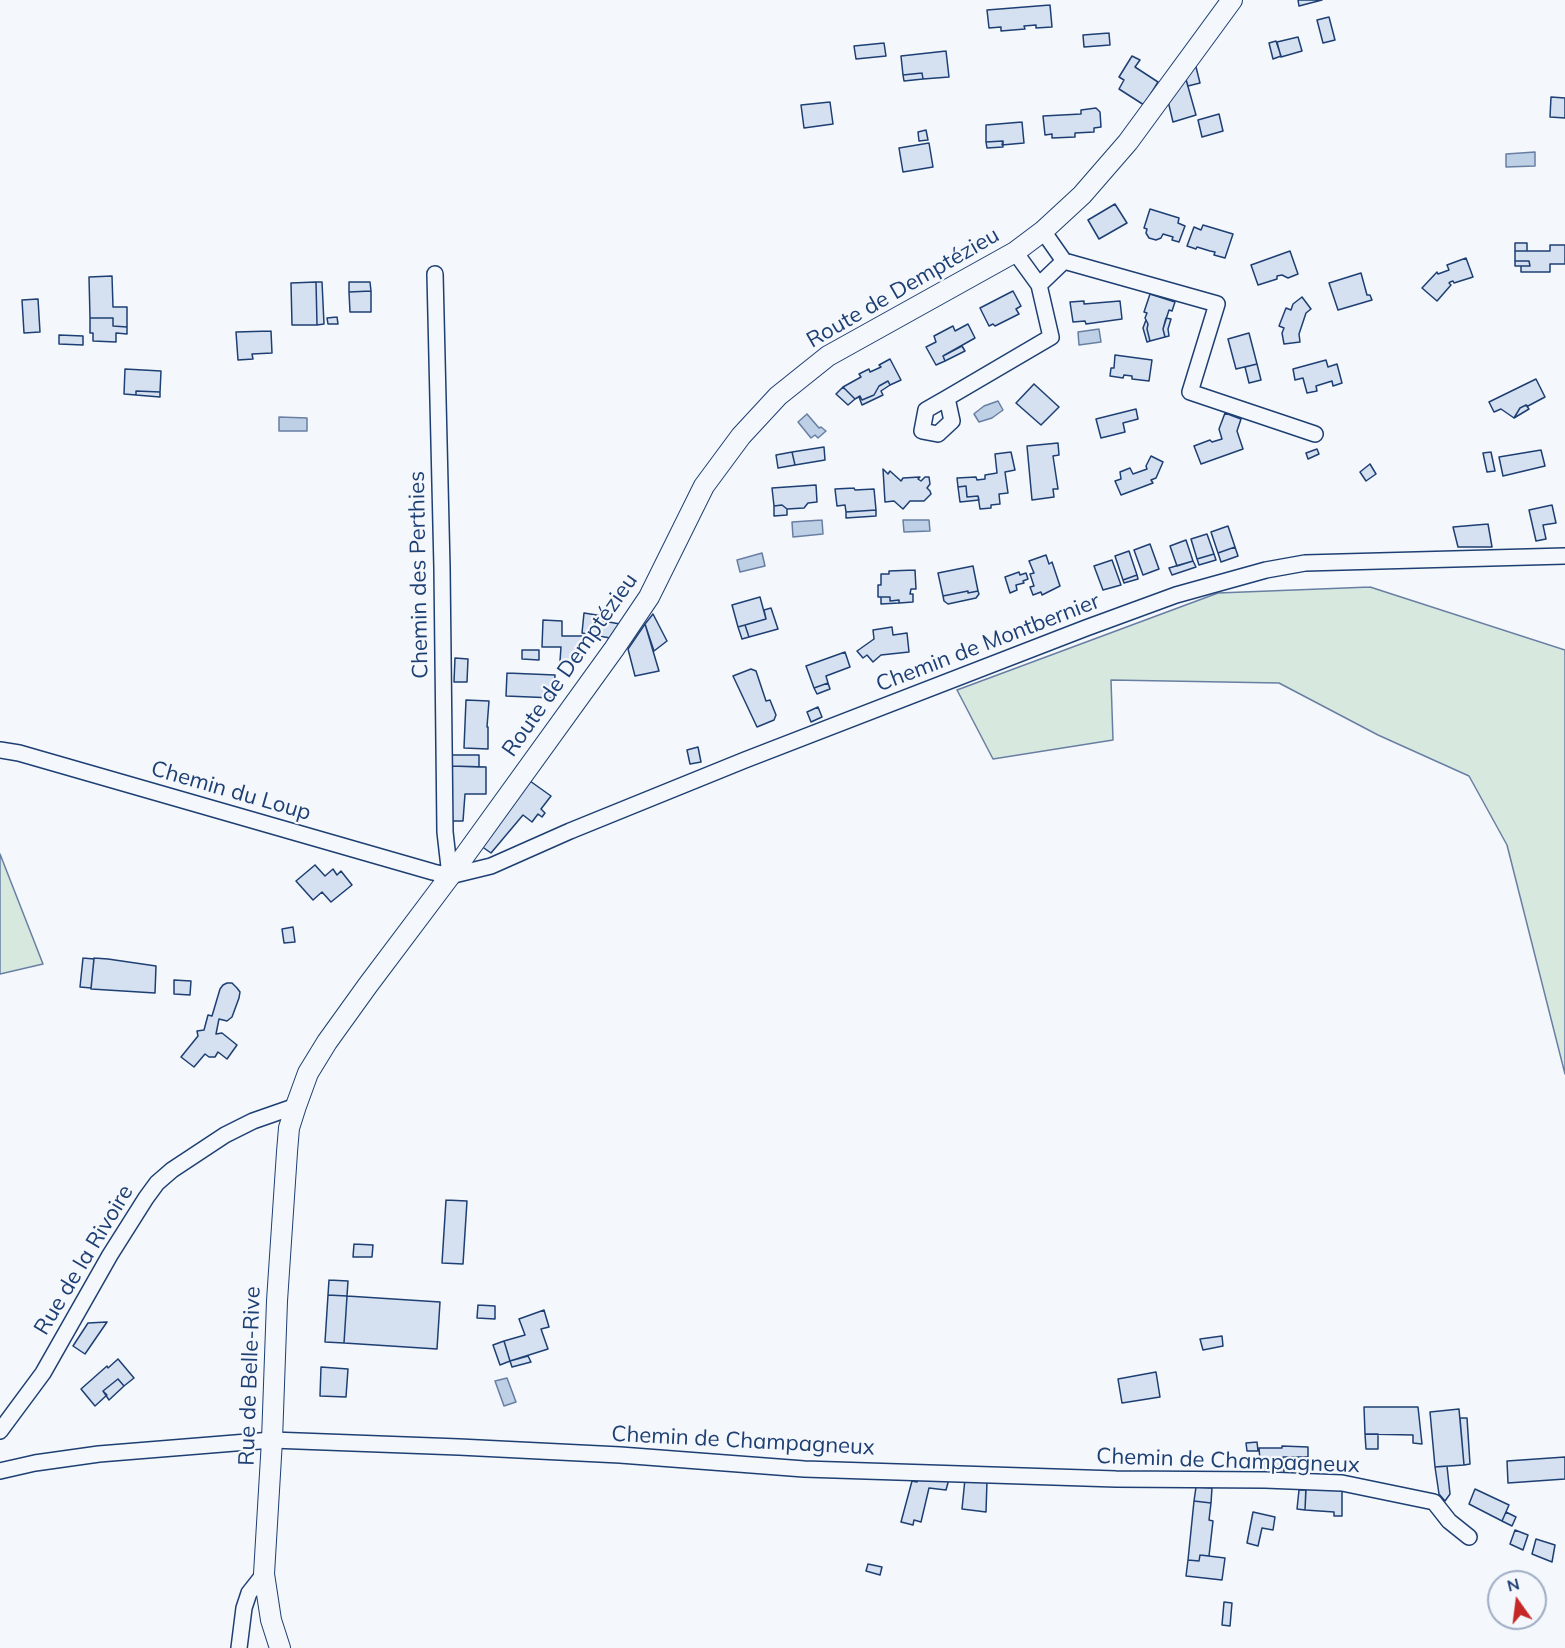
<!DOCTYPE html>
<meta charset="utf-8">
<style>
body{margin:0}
#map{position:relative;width:1565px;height:1648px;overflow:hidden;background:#f4f7fb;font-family:Mulish,sans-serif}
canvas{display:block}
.north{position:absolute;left:1487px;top:1570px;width:60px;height:60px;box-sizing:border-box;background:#f4f7fb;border:2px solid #9eadc5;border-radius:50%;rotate:346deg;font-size:16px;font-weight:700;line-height:24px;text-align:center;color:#1d3f73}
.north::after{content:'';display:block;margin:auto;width:21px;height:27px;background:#c62828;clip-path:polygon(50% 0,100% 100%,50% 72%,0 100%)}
</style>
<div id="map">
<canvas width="1565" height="1648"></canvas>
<div class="north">N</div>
</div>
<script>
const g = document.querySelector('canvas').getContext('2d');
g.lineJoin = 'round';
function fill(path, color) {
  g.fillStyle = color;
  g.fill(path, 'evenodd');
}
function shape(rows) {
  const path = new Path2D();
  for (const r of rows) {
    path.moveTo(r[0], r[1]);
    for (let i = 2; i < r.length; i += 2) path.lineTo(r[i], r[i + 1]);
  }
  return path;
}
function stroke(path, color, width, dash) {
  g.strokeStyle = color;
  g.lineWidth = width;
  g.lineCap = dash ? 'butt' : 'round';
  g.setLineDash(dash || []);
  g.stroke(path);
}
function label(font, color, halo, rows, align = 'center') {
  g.font = font + ' Mulish,sans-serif';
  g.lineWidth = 4.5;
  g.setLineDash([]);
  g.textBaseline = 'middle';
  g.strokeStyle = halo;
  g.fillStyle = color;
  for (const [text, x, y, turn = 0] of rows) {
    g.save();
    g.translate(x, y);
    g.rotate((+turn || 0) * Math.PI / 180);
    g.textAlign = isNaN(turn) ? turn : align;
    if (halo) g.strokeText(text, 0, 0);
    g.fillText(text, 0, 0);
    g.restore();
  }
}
const green = shape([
 [1370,587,1565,650,1565,1074,1507,845,1469,776,1378,735,1279,683,1111,680,1113,740,993,759,957,690,1218,593,1370,587],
 [0,854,43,964,0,974,0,854]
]);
const water = shape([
 [1535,152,1535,166,1506,167,1506,154,1535,152],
 [1099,329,1101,342,1079,345,1078,332,1099,329],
 [998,401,1003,410,992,418,979,422,974,414,975,413,984,406,998,401],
 [807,414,819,428,821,427,826,431,818,438,815,435,811,438,798,422,807,414],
 [279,417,307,418,307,431,279,431,279,417],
 [822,520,823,534,793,537,792,522,822,520],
 [903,520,929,520,930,531,904,532,903,520],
 [762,553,765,566,740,572,737,560,762,553],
 [507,1378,516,1402,504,1406,495,1381,507,1378]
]);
const building = shape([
 [1298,0,1322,0,1299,6,1298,0],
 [1050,5,1052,27,1036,28,1036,25,1024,26,1025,29,1001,31,1001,27,989,28,987,10,1050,5],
 [1329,17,1335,40,1323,43,1317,20,1329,17],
 [1109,33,1110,45,1084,47,1083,35,1109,33],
 [1298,37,1302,51,1281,57,1277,42,1298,37],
 [1276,41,1281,56,1273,59,1269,43,1276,41],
 [884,43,886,56,856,59,854,46,884,43],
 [946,51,949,77,923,79,922,73,903,75,901,56,946,51],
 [1132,56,1140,60,1135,67,1158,82,1144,105,1119,89,1124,80,1119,77,1132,56],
 [1195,63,1200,83,1188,86,1185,76,1195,63],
 [922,73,923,79,904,81,903,75,922,73],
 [1185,76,1196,115,1173,122,1168,101,1185,76],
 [1551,97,1565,98,1565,118,1550,117,1551,97],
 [830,102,833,124,804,128,801,105,830,102],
 [1096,108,1100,112,1101,127,1094,128,1094,132,1075,133,1075,137,1052,138,1052,134,1045,135,1043,116,1081,114,1081,110,1096,108],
 [1219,114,1223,131,1202,137,1198,120,1219,114],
 [1022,122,1024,143,1002,145,1003,141,986,142,986,125,1022,122],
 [926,130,928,140,919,141,918,132,926,130],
 [1003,141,1003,147,987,148,986,142,1003,141],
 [929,143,933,167,903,172,899,148,929,143],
 [1115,204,1127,223,1099,239,1088,220,1115,204],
 [1150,209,1179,218,1178,223,1185,226,1179,242,1172,240,1173,237,1163,234,1161,238,1156,240,1149,238,1146,233,1147,229,1144,228,1150,209],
 [1203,225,1233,234,1225,258,1214,255,1215,252,1210,251,1197,247,1196,249,1187,246,1194,227,1201,230,1203,225],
 [1515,243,1527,243,1527,251,1515,251,1515,243],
 [1550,245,1565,245,1565,264,1550,264,1550,272,1521,272,1521,266,1530,266,1529,261,1515,261,1515,251,1550,251,1550,245],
 [1290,251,1298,274,1288,278,1282,275,1277,276,1277,279,1258,285,1251,265,1290,251],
 [1466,258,1473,277,1454,283,1453,281,1450,282,1449,283,1451,285,1437,301,1422,288,1437,272,1438,274,1449,270,1447,265,1466,258],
 [1515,261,1529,261,1530,266,1515,266,1515,261],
 [1361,273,1367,295,1370,295,1372,300,1338,310,1329,283,1361,273],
 [112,276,113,307,127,307,127,327,113,326,113,318,90,318,89,277,112,276],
 [316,282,317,325,292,325,291,283,316,282],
 [316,282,322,282,324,324,317,325,316,282],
 [349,282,370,282,371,291,349,292,349,282],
 [371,291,371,312,350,312,349,292,371,291],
 [1013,291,1021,306,1016,309,1019,314,995,326,993,324,989,326,980,308,1013,291],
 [1150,294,1175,302,1172,311,1169,310,1163,329,1165,337,1150,341,1147,329,1148,324,1145,318,1147,313,1144,312,1150,294],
 [1302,297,1311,309,1306,313,1299,334,1300,342,1284,344,1282,333,1284,328,1279,326,1286,308,1291,310,1293,304,1302,297],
 [38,299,40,332,24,333,22,300,38,299],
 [1084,301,1084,304,1120,301,1122,319,1086,324,1085,321,1073,322,1070,302,1084,301],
 [337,317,338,324,328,324,327,318,337,317],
 [90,318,113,318,113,326,127,327,127,334,116,333,116,342,93,341,93,333,90,333,90,318],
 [1166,318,1171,319,1168,329,1169,336,1165,337,1163,329,1166,318],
 [1146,320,1148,324,1147,329,1150,341,1147,342,1143,328,1146,320],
 [968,324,975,338,943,356,945,361,936,365,926,347,936,342,934,336,953,326,955,331,968,324],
 [271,331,272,353,252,354,253,359,238,360,236,332,271,331],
 [1249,333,1257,364,1236,369,1228,339,1249,333],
 [59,335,83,336,83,345,59,344,59,335],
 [962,346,965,351,945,361,943,356,962,346],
 [1115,355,1152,360,1149,381,1132,379,1132,376,1124,375,1123,378,1110,376,1111,368,1114,368,1115,355],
 [890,359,901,380,890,385,888,381,879,386,874,395,862,400,860,396,855,399,843,387,861,377,859,374,869,369,870,372,881,367,879,365,890,359],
 [1326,360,1328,367,1337,364,1342,383,1333,386,1332,381,1316,386,1317,391,1307,393,1303,378,1295,380,1293,369,1326,360],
 [1257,364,1261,380,1249,383,1245,367,1257,364],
 [125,369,161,371,160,392,136,391,136,395,124,394,125,369],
 [1536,379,1545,397,1528,406,1526,405,1520,408,1514,418,1501,409,1494,412,1489,402,1536,379],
 [888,381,890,385,881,391,883,395,862,405,859,397,860,396,862,400,874,395,879,386,888,381],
 [1034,384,1059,407,1041,425,1016,403,1034,384],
 [843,387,855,399,848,405,836,394,843,387],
 [136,391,160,392,160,397,136,395,136,391],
 [1526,405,1529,409,1514,418,1520,408,1526,405],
 [1136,409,1138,419,1123,423,1125,432,1101,438,1096,419,1136,409],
 [1225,413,1241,419,1237,431,1243,449,1201,464,1194,446,1210,440,1212,442,1222,439,1219,429,1225,413],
 [1058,443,1059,455,1053,456,1058,489,1053,489,1054,497,1032,500,1027,446,1058,443],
 [824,447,825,460,795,465,792,452,824,447],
 [1317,449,1319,454,1308,459,1306,453,1317,449],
 [1541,450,1545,466,1503,476,1499,457,1541,450],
 [792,452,795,465,778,468,776,455,792,452],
 [1011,452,1015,470,1005,472,1008,493,999,494,1000,504,991,505,991,508,980,509,978,496,967,497,966,486,958,487,957,478,976,477,977,480,985,479,985,475,997,473,995,454,1011,452],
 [1491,452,1495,471,1487,472,1483,453,1491,452],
 [1151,456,1163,462,1156,478,1151,480,1153,483,1121,495,1115,481,1121,479,1120,472,1130,468,1133,474,1147,469,1146,466,1151,456],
 [1370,464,1376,474,1366,481,1360,472,1370,464],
 [883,469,888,474,890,471,901,481,903,478,920,477,918,479,921,481,925,477,929,477,930,484,927,488,930,491,931,494,924,501,910,501,903,509,894,501,885,502,883,469],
 [816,485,817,502,808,503,804,508,787,509,782,505,774,506,772,488,816,485],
 [966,486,967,497,978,496,979,500,960,502,958,487,966,486],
 [854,488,855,490,874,489,876,510,846,512,845,505,837,506,835,489,854,488],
 [782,505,787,509,787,515,774,516,774,506,782,505],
 [1552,505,1556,523,1543,525,1546,539,1536,541,1529,510,1552,505],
 [876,510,876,516,846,518,846,512,876,510],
 [1488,524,1492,547,1458,547,1453,527,1488,524],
 [1228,526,1235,547,1218,553,1211,532,1228,526],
 [1207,534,1214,554,1197,559,1191,539,1207,534],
 [1186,540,1193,561,1177,566,1170,546,1186,540],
 [1150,544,1159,569,1143,575,1134,550,1150,544],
 [1235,547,1238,556,1221,562,1218,553,1235,547],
 [1129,551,1137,575,1123,580,1115,556,1129,551],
 [1214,554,1216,560,1199,565,1197,559,1214,554],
 [1046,555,1049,564,1052,562,1060,586,1042,595,1041,592,1033,595,1030,587,1034,586,1030,574,1034,573,1029,561,1046,555],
 [1112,560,1121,585,1103,590,1094,566,1112,560],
 [1193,561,1196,567,1172,575,1169,568,1193,561],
 [973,566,978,591,968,593,968,591,943,596,938,573,973,566],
 [915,570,916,589,911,589,910,594,913,594,913,602,899,603,899,600,890,601,890,597,878,597,878,585,881,585,881,574,889,574,889,571,915,570],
 [1019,572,1020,575,1026,573,1028,579,1023,581,1024,583,1016,585,1017,590,1010,593,1005,577,1019,572],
 [1137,575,1138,579,1124,583,1123,580,1137,575],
 [968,591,968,593,978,591,979,594,976,598,948,604,944,601,943,596,968,591],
 [760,597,766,619,738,627,732,605,760,597],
 [881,597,890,597,890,601,899,600,899,603,881,604,881,597],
 [771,608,778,629,749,637,745,625,766,619,764,610,771,608],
 [584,613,603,616,603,621,620,624,610,638,582,633,584,613],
 [653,614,667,641,654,651,645,624,653,614],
 [543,620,562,621,562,636,582,636,580,662,560,661,561,647,542,647,543,620],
 [645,624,659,671,635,676,628,649,645,624],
 [745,625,749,637,742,639,738,627,745,625],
 [892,627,893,635,907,633,909,652,881,655,873,662,867,655,863,658,857,651,874,639,873,630,892,627],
 [522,650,539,650,539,660,522,659,522,650],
 [845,652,850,667,826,676,828,683,814,688,806,666,845,652],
 [455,658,468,659,467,682,454,682,455,658],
 [751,669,756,671,766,701,770,700,776,715,774,720,757,727,733,676,751,669],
 [507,673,555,675,554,698,506,696,507,673],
 [828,683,830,689,817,694,814,688,828,683],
 [466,700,489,701,487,727,488,727,488,749,464,748,466,700],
 [818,707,822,717,811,722,807,712,818,707],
 [698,747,701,762,690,764,687,750,698,747],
 [452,755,479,755,479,767,452,766,452,755],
 [452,766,486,767,486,794,465,794,463,821,450,821,452,766],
 [530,781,551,796,541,809,545,813,542,817,538,814,532,822,523,815,491,853,481,846,530,781],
 [315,865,325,876,333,869,337,875,341,871,352,885,331,902,322,892,313,900,296,881,315,865],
 [293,927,295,942,284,943,282,929,293,927],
 [83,958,94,959,91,988,80,987,83,958],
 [94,958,108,959,156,966,155,993,91,989,94,958],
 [174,980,191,981,190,995,174,994,174,980],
 [227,983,232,983,237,988,240,992,239,998,232,1017,227,1021,219,1019,216,1034,222,1033,237,1045,227,1059,218,1052,215,1057,209,1057,205,1054,194,1067,181,1057,198,1036,197,1031,204,1030,208,1015,212,1016,220,989,223,985,227,983],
 [446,1200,467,1201,463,1264,442,1263,446,1200],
 [354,1244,373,1245,372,1257,353,1257,354,1244],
 [329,1280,348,1281,347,1296,328,1295,329,1280],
 [328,1295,347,1296,344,1343,325,1342,328,1295],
 [347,1296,440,1302,437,1349,344,1343,347,1296],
 [478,1305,495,1306,495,1319,477,1318,478,1305],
 [544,1310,549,1327,541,1329,548,1349,510,1361,504,1341,525,1335,519,1319,544,1310],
 [107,1322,85,1354,73,1346,88,1323,107,1322],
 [1222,1336,1223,1346,1203,1350,1200,1339,1222,1336],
 [504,1341,510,1361,500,1365,493,1345,504,1341],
 [528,1356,531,1362,512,1367,510,1361,528,1356],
 [118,1359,134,1378,124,1386,118,1379,103,1391,107,1395,95,1406,81,1389,107,1366,108,1368,118,1359],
 [321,1367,348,1369,346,1397,320,1396,321,1367],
 [1156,1372,1160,1397,1122,1403,1118,1379,1156,1372],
 [118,1379,124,1386,109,1400,103,1391,118,1379],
 [1364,1407,1418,1407,1422,1444,1413,1443,1413,1435,1365,1434,1364,1407],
 [1459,1409,1464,1465,1435,1467,1430,1412,1459,1409],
 [1460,1418,1467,1418,1470,1464,1464,1465,1460,1418],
 [1365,1434,1378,1434,1378,1449,1366,1449,1365,1434],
 [1257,1442,1258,1451,1247,1451,1246,1443,1257,1442],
 [1282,1446,1308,1447,1308,1457,1283,1457,1284,1473,1261,1473,1259,1448,1282,1448,1282,1446],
 [1565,1457,1565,1479,1508,1483,1507,1461,1565,1457],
 [1447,1466,1450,1494,1445,1501,1439,1494,1435,1467,1447,1466],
 [918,1479,949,1479,946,1490,929,1488,921,1522,914,1520,913,1525,901,1522,912,1481,917,1482,918,1479],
 [965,1479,987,1481,986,1512,962,1509,965,1479],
 [1306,1486,1342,1487,1342,1516,1334,1516,1334,1512,1305,1510,1306,1486],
 [1196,1487,1212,1488,1211,1503,1194,1501,1196,1487],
 [1475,1489,1509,1505,1502,1521,1469,1504,1475,1489],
 [1299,1490,1306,1490,1305,1510,1297,1509,1299,1490],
 [1194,1501,1211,1503,1209,1520,1213,1521,1209,1556,1200,1555,1199,1561,1188,1560,1194,1501],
 [1253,1512,1275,1517,1273,1530,1262,1528,1258,1546,1247,1543,1253,1512],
 [1506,1512,1516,1517,1512,1526,1502,1521,1506,1512],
 [1515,1530,1528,1535,1523,1550,1510,1544,1515,1530],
 [1536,1539,1555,1545,1552,1562,1532,1554,1536,1539],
 [1200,1555,1225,1558,1222,1580,1186,1576,1188,1560,1199,1561,1200,1555],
 [868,1564,882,1567,880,1575,866,1571,868,1564],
 [1224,1602,1232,1603,1230,1626,1222,1625,1224,1602]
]);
const minor = shape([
 [1043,231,1064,261,1217,304,1190,392,1315,434],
 [435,274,442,568,445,832,450,876],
 [1039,285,1064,261],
 [947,398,952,421,938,434,922,431,926,410,947,398,1051,337,1039,285,1015,252],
 [0,750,19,753,433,872,450,876,491,866,570,831,745,760,1086,628,1176,595,1266,570,1305,563,1565,556],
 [0,1431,43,1373,110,1255,146,1198,157,1183,172,1170,225,1135,253,1121,296,1106],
 [0,1471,35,1463,99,1454,272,1440,459,1447,620,1455,804,1469,1116,1479,1265,1480,1342,1483,1434,1502,1449,1521,1469,1537],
 [239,1648,244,1608,249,1593,264,1574]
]);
const tertiary = shape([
 [280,1648,271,1620,264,1574,272,1440,277,1301,287,1152,289,1128,296,1106,308,1073,327,1042,368,985,450,876,614,649,649,597,704,486,741,436,778,396,828,356,1015,252,1043,231,1082,195,1128,142,1232,0]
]);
const streetNames = [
 ["Route de Demptézieu",903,288,-30],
 ["Chemin des Perthies",419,575,-91],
 ["Chemin de Montbernier",988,643,-21],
 ["Route de Demptézieu",570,665,-55],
 ["Chemin du Loup",231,791,16],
 ["Rue de la Rivoire",84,1260,-59],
 ["Rue de Belle-Rive",250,1376,-88],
 ["Chemin de Champagneux",743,1441,3],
 ["Chemin de Champagneux",1228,1461,2]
];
fill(green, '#d7e8df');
stroke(green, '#687fa3', 1.5);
fill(water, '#bed0e5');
stroke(water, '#687fa3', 1.5);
fill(building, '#d5e0f0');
stroke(building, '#1d3f73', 1.5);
stroke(minor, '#1d3f73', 18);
stroke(tertiary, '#1d3f73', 22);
stroke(minor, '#f4f7fb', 15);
stroke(tertiary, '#f4f7fb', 20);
label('22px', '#1d3f73', '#f4f7fb', streetNames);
</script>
